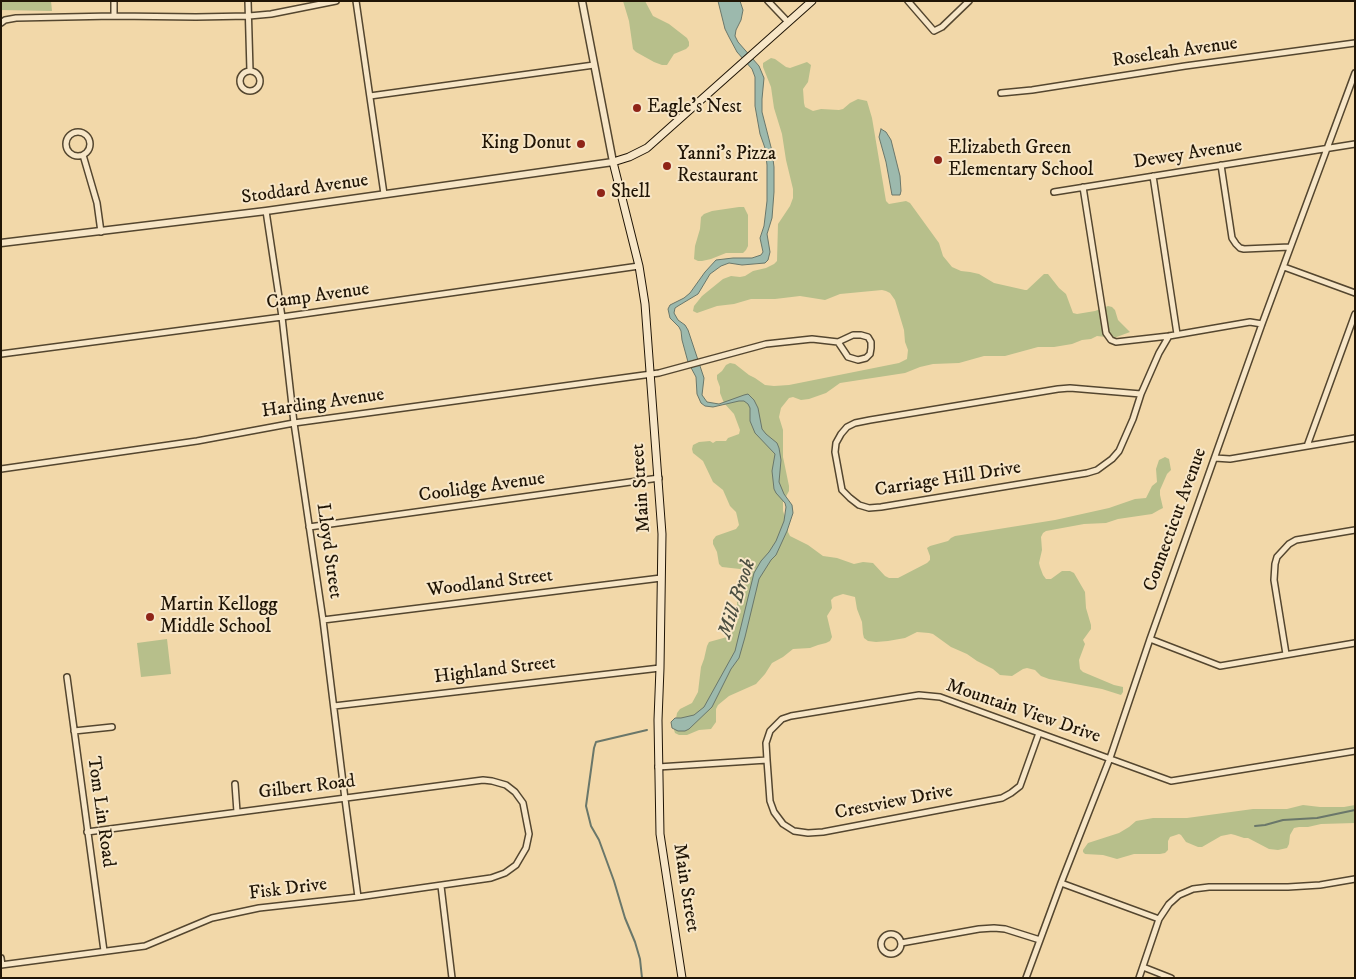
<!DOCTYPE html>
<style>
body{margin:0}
#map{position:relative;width:1356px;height:979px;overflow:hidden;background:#f2d8a9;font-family:"IM FELL DW Pica",serif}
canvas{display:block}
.frame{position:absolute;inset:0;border:2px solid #201506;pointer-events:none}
</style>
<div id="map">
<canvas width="1356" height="979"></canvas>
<div class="frame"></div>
</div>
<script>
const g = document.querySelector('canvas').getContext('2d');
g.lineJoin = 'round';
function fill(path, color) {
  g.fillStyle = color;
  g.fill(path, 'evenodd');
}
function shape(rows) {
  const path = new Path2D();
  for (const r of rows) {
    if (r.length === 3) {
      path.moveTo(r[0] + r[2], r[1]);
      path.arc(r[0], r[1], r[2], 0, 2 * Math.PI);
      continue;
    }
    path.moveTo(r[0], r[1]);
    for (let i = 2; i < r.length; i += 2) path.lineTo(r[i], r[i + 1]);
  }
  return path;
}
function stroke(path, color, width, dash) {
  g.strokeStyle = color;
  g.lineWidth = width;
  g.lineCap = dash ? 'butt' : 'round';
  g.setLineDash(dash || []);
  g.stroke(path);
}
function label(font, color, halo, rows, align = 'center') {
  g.font = font + ' "IM FELL DW Pica",serif';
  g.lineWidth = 4;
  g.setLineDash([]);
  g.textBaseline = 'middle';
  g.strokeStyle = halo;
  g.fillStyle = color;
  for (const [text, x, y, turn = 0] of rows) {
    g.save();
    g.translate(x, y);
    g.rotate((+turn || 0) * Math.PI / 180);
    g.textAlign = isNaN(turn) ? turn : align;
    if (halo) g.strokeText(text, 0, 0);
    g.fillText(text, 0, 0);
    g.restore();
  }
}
const green = shape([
 [1,1,51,1,52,11,1,10],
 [623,1,645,1,653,16,669,24,687,38,689,42,689,46,686,49,674,54,667,65,662,65,654,62,636,52,633,49,629,21],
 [771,58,775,59,786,67,790,68,807,62,811,65,808,82,803,89,804,103,805,107,813,111,821,109,839,110,843,109,850,103,858,99,867,101,872,118,886,201,889,204,906,201,910,203,939,243,943,256,952,267,961,271,970,272,979,274,994,283,1025,290,1027,290,1044,274,1048,274,1059,288,1066,294,1073,313,1077,314,1095,311,1108,306,1112,307,1115,310,1118,320,1130,332,1114,338,1097,336,1091,339,1082,340,1072,344,1054,347,1038,347,1005,356,984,356,959,363,933,364,920,367,905,373,840,383,826,393,809,399,801,400,793,397,789,398,781,408,779,417,783,430,783,457,789,486,789,491,783,502,783,511,786,520,788,532,790,536,808,545,823,556,837,558,854,564,863,562,873,563,885,576,889,578,898,578,927,563,930,560,930,556,927,548,930,546,948,541,951,538,955,536,1055,520,1109,508,1135,499,1146,498,1152,486,1157,482,1156,469,1159,460,1165,457,1169,459,1171,470,1167,474,1160,490,1160,495,1163,508,1159,510,1152,514,1118,519,1106,523,1084,524,1046,531,1043,533,1041,537,1042,550,1039,563,1040,567,1043,575,1046,579,1051,579,1062,571,1070,571,1074,573,1085,592,1086,608,1091,625,1091,629,1083,640,1085,644,1079,660,1080,669,1083,672,1114,685,1123,687,1123,692,1121,695,1102,689,1049,679,1041,676,1035,670,1027,668,1023,669,1012,676,1000,675,993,669,977,661,967,654,951,647,933,634,929,633,917,632,905,638,888,641,876,642,868,641,864,638,863,634,862,622,857,609,855,597,843,594,834,597,831,600,832,608,827,616,832,637,830,641,826,643,818,645,810,648,793,649,783,657,772,663,765,674,756,684,729,696,718,705,716,709,716,722,711,729,699,730,687,735,679,735,675,733,674,730,677,713,680,709,692,703,698,692,701,667,704,659,707,646,709,642,727,637,730,634,737,623,738,618,737,614,737,602,743,577,743,573,740,569,722,567,719,564,717,552,713,544,713,540,716,536,736,529,739,525,737,516,736,512,730,506,723,490,713,482,703,461,693,453,692,449,693,445,699,442,710,441,713,443,716,441,726,441,728,438,739,434,740,430,734,414,724,403,720,393,720,387,717,379,717,375,722,371,726,365,730,363,735,364,749,375,755,378,765,385,774,386,789,385,899,363,907,359,908,350,905,342,904,330,895,300,890,293,886,291,882,290,840,294,825,300,800,296,775,299,751,299,734,304,717,306,697,313,693,311,694,306,702,296,723,279,731,276,740,277,745,276,753,271,766,268,774,264,777,261,778,224,790,206,793,198,793,189,786,160,782,134,774,108,771,87,763,67,763,63],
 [739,207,744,207,748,215,748,246,746,250,743,253,726,253,711,259,702,261,698,261,694,259,695,246,700,229,701,217,704,214,712,211],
 [167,639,171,674,141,677,137,643],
 [1303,805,1320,807,1344,807,1355,805,1355,823,1321,824,1308,827,1299,827,1294,828,1290,835,1289,844,1287,848,1278,850,1269,849,1248,838,1244,838,1235,835,1231,834,1221,836,1202,847,1198,847,1186,842,1181,835,1179,834,1170,837,1168,841,1168,850,1165,853,1160,854,1134,854,1117,859,1103,855,1085,854,1083,852,1083,850,1088,843,1119,833,1129,827,1136,821,1153,818,1187,818,1253,809,1287,809]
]);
const water = shape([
 [718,1,740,1,743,10,741,20,736,30,735,36,738,42,759,66,764,78,762,99,762,112,772,151,774,167,774,192,772,218,767,234,770,252,768,260,765,263,742,265,729,263,721,266,710,274,698,294,678,306,675,308,674,313,678,320,685,325,688,330,704,378,702,395,707,402,719,404,744,395,748,394,754,400,758,408,762,429,766,434,777,443,779,448,781,460,779,482,784,494,792,505,793,513,787,531,776,555,771,560,759,579,745,637,739,658,731,669,712,707,689,729,685,731,678,731,672,728,671,722,675,718,681,718,694,715,704,707,735,651,754,573,761,561,769,552,776,541,784,521,786,507,785,503,776,493,774,489,772,471,775,454,755,433,750,421,750,408,748,404,744,401,739,401,713,407,705,406,701,403,697,394,696,377,688,362,682,340,681,331,679,327,670,318,668,309,670,305,684,298,690,293,705,272,716,260,733,258,752,258,761,255,763,252,760,238,764,226,767,201,767,165,765,148,760,134,755,106,755,77,752,69,737,52,729,37,725,29,718,1],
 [881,129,886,132,891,140,900,176,901,191,900,195,892,195,886,162,879,137,881,129]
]);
const stream = shape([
 [1255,826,1265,825,1283,820,1317,818,1355,810],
 [642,978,640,959,635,942,625,918,614,881,599,840,591,826,586,806,594,748,596,742,647,730]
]);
const minor = shape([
 [114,1,114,16],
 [248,1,250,71],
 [356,1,384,194],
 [768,1,788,22],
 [908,1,934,31,942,27,969,1],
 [1,23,5,20,16,18,114,16,196,17,249,16,271,14,336,1],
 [250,81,10],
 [1001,93,1032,90,1185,66,1355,43],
 [370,96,594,65],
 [78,144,12],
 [83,155,97,203,101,232],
 [1221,165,1232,238,1236,244,1240,248,1244,249,1290,247],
 [1153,176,1177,334],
 [1083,187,1106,333,1111,340,1116,342,1169,336,1250,322,1262,324],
 [1054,192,1355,144],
 [266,211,282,317,294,423,323,620,345,799,358,897],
 [1284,267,1355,293],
 [1,354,282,317,639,266],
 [1141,394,1133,419,1119,451,1112,459,1097,470,1087,473,881,507,869,508,859,505,850,498,842,490,835,452,836,443,841,434,847,427,855,423,870,420,1058,389,1070,388,1141,394,1159,353,1169,336],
 [1307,446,1355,314],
 [1215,458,1230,459,1355,438],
 [1,469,197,441,294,423,659,373,766,344,812,339,838,342,848,357,858,360,866,358,870,354,871,348,871,342,868,337,861,335,853,335,838,342],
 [309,527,659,478],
 [323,620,661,578],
 [1150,639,1220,666,1355,643],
 [1286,654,1274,580,1275,564,1277,557,1289,544,1296,540,1355,530],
 [67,677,104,951],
 [334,706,660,668],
 [74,731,112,727],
 [767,760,770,801,774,812,783,824,794,831,808,833,823,832,1002,798,1011,793,1020,786,1039,733],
 [658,767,767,760,766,743,770,731,782,719,791,716,919,695,940,697,1171,781,1355,751],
 [235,784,237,812],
 [1061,883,1159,919],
 [441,886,452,978],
 [891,944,10],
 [901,943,979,929,994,928,1005,929,1040,940],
 [1,958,2,965],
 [1,965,145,946,212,918,259,908,358,897,491,878,505,873,516,865,526,848,529,834,523,803,515,792,506,785,492,781,483,780,87,832],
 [1143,967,1171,978],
 [1026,978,1061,883,1110,758,1150,639,1262,324,1355,73],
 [1139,978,1159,919,1169,904,1179,895,1193,889,1209,887,1288,887,1320,885,1355,879]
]);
const tertiary = shape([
 [1,243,266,211,613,162,582,1]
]);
const secondary = shape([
 [682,978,660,834,658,720,660,668,662,534,645,304,639,266,613,162,629,157,647,148,812,1]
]);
const markers = [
 [637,108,5,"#8f2418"],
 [581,144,5,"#8f2418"],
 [938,160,5,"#8f2418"],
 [667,166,5,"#8f2418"],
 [601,193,5,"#8f2418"],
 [150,617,5,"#8f2418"]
];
const streetNames = [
 ["Roseleah Avenue",1175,53,-8],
 ["Dewey Avenue",1188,155,-9],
 ["Stoddard Avenue",305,190,-8],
 ["Camp Avenue",318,297,-8],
 ["Harding Avenue",323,404,-8],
 ["Carriage Hill Drive",948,480,-9],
 ["Coolidge Avenue",482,488,-8],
 ["Main Street",642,488,-94],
 ["Connecticut Avenue",1176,520,-70],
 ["Lloyd Street",328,551,82],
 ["Woodland Street",490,584,-7],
 ["Highland Street",495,671,-7],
 ["Mountain View Drive",1023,712,19],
 ["Gilbert Road",307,788,-7],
 ["Crestview Drive",894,803,-11],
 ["Tom Lin Road",100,812,82],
 ["Main Street",685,888,81],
 ["Fisk Drive",288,890,-7]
];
const poiNames = [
 ["Eagle's Nest",647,108],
 ["King Donut",571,144,"right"],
 ["Elizabeth Green",948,149],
 ["Elementary School",948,171],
 ["Yanni's Pizza",677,155],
 ["Restaurant",677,177],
 ["Shell",611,193],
 ["Martin Kellogg",160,606],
 ["Middle School",160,628]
];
const waterNames = [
 ["Mill Brook",738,599,-72]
];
fill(green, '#b7bf8b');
fill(water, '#9cb9ad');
stroke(water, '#6a776a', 1);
stroke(stream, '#6a776a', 2);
stroke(minor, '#54462f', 8);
stroke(tertiary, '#54462f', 9);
stroke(secondary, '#201506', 9);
stroke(minor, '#f7e6c7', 5);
stroke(tertiary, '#f7e6c7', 6);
stroke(secondary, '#f7e6c7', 7);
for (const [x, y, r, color] of markers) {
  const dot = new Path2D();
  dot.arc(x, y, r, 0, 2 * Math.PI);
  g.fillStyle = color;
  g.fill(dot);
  stroke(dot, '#f7e6c7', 2);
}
label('19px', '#201506', '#f7e6c7', streetNames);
label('19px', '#201506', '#f7e6c7', poiNames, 'left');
label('italic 20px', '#4b4e40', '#f7e6c7', waterNames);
</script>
